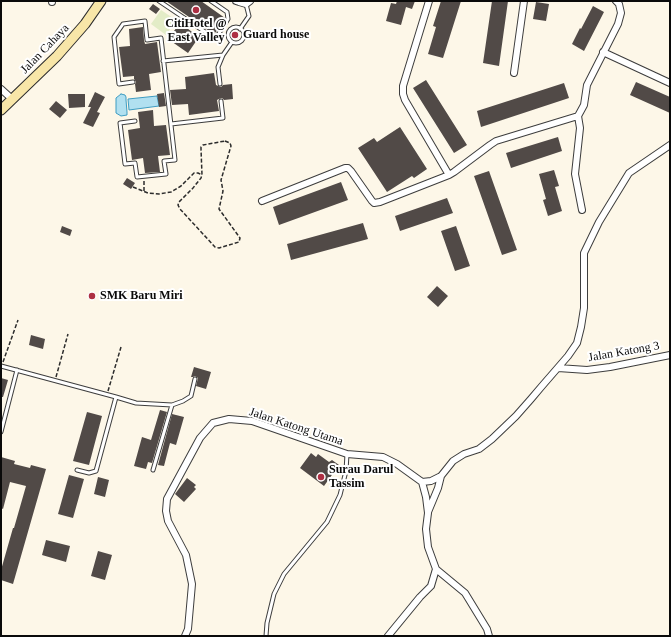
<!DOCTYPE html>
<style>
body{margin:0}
#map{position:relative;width:671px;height:637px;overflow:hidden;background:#fdf7e8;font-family:"Times New Roman",serif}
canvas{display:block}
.frame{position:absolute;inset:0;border:2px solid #0a0a0a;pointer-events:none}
</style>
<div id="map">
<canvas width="671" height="637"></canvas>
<div class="frame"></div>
</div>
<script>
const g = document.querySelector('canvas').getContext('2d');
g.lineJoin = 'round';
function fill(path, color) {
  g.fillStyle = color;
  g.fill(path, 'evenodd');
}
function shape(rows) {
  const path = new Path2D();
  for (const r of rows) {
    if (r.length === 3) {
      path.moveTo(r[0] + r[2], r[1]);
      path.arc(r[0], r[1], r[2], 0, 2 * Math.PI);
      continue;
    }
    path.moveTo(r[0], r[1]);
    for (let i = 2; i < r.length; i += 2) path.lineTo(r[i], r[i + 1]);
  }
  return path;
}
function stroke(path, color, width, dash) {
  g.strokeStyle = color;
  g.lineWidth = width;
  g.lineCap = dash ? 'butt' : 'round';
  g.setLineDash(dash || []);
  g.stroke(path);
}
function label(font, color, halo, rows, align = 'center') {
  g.font = font + ' "Times New Roman",serif';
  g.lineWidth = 4;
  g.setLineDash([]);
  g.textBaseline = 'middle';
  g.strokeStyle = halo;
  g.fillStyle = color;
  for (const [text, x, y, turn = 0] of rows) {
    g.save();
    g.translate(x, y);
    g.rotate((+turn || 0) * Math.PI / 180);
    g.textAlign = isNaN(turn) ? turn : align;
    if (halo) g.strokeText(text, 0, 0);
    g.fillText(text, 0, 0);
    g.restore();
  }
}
const pitch = shape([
 [161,10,176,20,166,35,151,24]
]);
const water = shape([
 [121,94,125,95,126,97,126,100,127,112,127,115,121,116,116,113,116,98,121,94],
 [157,96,159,106,129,110,128,99,157,96]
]);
const building = shape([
 [166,1,201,1,225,18,216,32,212,33],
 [397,1,415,1,412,9,406,7,401,25,386,21,391,3,396,4],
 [441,1,461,1,443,58,428,54,436,27,433,26],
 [492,1,508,1,499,66,483,63],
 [536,2,549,4,546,21,533,19],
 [153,4,160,9,156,14,149,9],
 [593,6,604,12,584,51,572,44,580,28,581,29],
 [180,23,199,37,188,53,168,39],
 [143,27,144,40,145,44,157,42,161,72,149,74,151,90,136,92,135,84,136,82,134,79,134,76,123,77,119,47,130,46,129,29],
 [214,73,216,85,221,87,223,85,232,84,233,99,224,100,222,98,219,99,217,100,219,111,189,115,188,104,172,105,170,90,186,89,185,77],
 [426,80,467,145,454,153,413,88],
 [636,82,670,97,670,113,630,95],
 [564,83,569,98,481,127,477,111],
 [95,92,105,97,97,112,100,113,93,127,83,123,91,107,88,107],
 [164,93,166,106,159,107,157,94],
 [68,94,85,94,85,107,69,108],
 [56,101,67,110,60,118,49,109],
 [153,110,154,126,166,125,170,155,158,156,160,172,145,173,143,158,132,160,128,130,140,128,138,112],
 [400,127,427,169,414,178,412,176,387,192,358,148,374,138,377,142],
 [558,137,562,151,511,168,506,153],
 [554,170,559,186,555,187,562,211,548,216,543,200,546,199,539,174],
 [489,171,517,250,502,255,474,176],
 [127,178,135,183,131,189,123,184],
 [341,182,348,200,279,225,273,207],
 [447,198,453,213,400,231,395,216],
 [363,223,368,239,291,260,287,244],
 [62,226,72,230,70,236,60,232],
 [456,226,470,266,455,271,441,231],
 [437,286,448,296,438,307,427,297],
 [31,335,45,339,43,349,29,345],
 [194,367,211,372,206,389,196,386,198,378,195,376,193,377,191,377],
 [1,378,8,380,3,397,1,397],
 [160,410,167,412,152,463,148,462,146,469,134,466,142,437,151,440],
 [87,412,102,416,89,465,73,461],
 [172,414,184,417,176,445,170,443,164,466,158,465],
 [311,453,316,457,318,454,329,462,332,460,339,465,324,486,300,468],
 [1,457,15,461,14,464,30,468,31,465,46,469,13,584,1,580,1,570,13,528,14,528,26,486,10,482,3,509,1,508],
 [69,475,84,479,73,518,58,514],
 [98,477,109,480,105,497,94,494],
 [187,478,196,485,194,487,196,489,184,502,175,494],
 [46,540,70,546,66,562,42,555],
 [98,551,112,555,105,580,91,576]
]);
const path = shape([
 [225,141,230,143,231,146,221,180,223,191,219,209,240,238,239,242,219,248,215,247,180,209,178,205,179,202,193,188,201,178,202,175,201,149,201,147,203,145,225,141],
 [144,181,144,191],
 [133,187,148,193,159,194,171,192,181,186,194,173,198,173,202,175],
 [3,362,18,320],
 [56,377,68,334],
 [108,391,121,347]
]);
const lane = shape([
 [159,1,211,36,218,35,228,19,227,12,211,1],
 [236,35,8],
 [240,29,249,16,246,4],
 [163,61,223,55,232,42],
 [133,82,119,84,114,37,123,24,145,21,147,40,161,38,175,160,164,161,166,174,137,177,135,163,125,164,120,123,135,121],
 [220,84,218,67,223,55],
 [171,124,223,118,221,101],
 [1,366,116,397,96,471,89,473,77,470],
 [116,397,136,403,172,405,183,401,191,396,195,379],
 [1,432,17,370],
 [153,470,172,405],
 [266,636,267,623,274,594,284,574,327,522,340,495,346,471,347,454]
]);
const street = shape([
 [236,1,239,2,246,4,250,1],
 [429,1,403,86,403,94,405,100,449,175,454,172,490,145,496,141,578,116],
 [52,2,52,1],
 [603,52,670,83],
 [514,73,524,1],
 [1,89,12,99],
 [262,201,345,168,348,168,351,171,372,201,374,203,380,202,449,175],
 [582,210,575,174,580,128,578,116,584,105,587,85,618,24,621,13,619,4,616,1],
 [558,368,587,370,610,367,670,355],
 [422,482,431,481,441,476,453,461,464,454,479,449,492,439,516,416,531,399,542,386,568,356,577,343,581,327,584,308,584,253,599,222,629,173,670,145],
 [428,512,438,488,441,476],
 [185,636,188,629,192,584,186,555,168,521,166,511,167,499,200,438,213,423,229,419,252,421,347,454,383,457,397,464,422,482,426,497,428,513,426,529,428,547,436,569,465,593,487,629,489,636],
 [388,636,420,597,431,586,436,569]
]);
const secondary = shape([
 [1,110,57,56,85,24,101,1]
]);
const markers = [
 [196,10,4,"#ad2f43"],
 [235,35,4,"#ad2f43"],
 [92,296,4,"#ad2f43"],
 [321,477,4,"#ad2f43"]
];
const poiNames = [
 ["CitiHotel @",196,24,"center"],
 ["East Valley",196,38,"center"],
 ["Guard house",243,35],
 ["SMK Baru Miri",100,296],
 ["Surau Darul",329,470],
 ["Tassim",329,484]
];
const streetNames = [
 ["Jalan Cahaya",45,49,-46],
 ["Jalan Katong 3",624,352,-10],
 ["Jalan Katong Utama",296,427,18]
];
fill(pitch, '#e3ecc7');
fill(water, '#b1e0f0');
stroke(water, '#3f9cc1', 1);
fill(building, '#514a47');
stroke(lane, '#3d3d3d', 5);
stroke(street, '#3d3d3d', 8);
stroke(secondary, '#2c2c2c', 11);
stroke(path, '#2c2c2c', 1.5, [4, 2]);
stroke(lane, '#fff', 3);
stroke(street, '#fff', 6);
stroke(secondary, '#f8e6a8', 9);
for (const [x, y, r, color] of markers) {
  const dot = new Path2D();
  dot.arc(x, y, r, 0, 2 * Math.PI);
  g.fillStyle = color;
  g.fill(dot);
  stroke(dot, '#fff', 1.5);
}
label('bold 12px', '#0a0a0a', '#fff', poiNames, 'left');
label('12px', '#0a0a0a', '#fff', streetNames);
</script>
